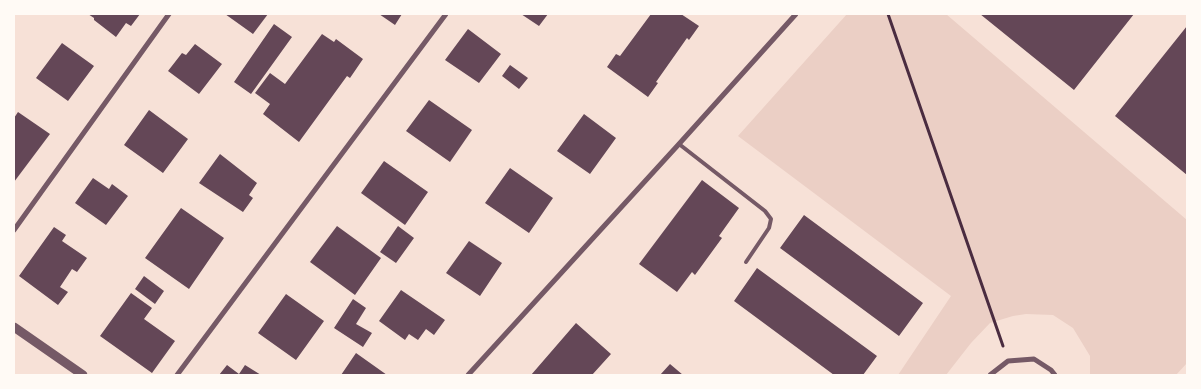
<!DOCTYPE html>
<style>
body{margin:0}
#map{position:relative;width:1201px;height:389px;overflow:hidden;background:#f7e1d7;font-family:"Crimson Pro",serif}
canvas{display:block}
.frame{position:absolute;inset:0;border:15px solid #fffaf5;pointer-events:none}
</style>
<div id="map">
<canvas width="1201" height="389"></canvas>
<div class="frame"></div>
</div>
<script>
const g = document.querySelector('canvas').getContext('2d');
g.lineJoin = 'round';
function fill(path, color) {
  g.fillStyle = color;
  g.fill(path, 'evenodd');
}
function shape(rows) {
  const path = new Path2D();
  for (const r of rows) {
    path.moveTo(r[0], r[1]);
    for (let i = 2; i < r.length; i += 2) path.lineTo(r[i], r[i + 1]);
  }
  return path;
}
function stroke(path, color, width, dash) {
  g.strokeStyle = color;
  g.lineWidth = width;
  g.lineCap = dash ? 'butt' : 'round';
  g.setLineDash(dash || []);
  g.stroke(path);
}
const green = shape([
 [847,14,946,14,1187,220,1187,363,1176,375,1090,375,1090,356,1073,328,1053,315,1026,314,1013,316,990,323,971,343,946,375,898,375,951,296,738,136]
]);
const building = shape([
 [88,14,140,14,131,26,126,23,116,37,94,20,94,18],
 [225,14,268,14,253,34],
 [379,14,402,14,395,25],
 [521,14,548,14,539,26],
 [651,14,681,14,699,26,689,40,687,38,656,82,658,83,648,97,607,67,616,54,620,56],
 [980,14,1134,14,1074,90],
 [274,24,292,37,251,94,234,82],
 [1187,26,1187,175,1115,116],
 [468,29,501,54,479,83,445,60],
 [322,34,334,42,336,39,363,59,350,78,347,76,299,142,263,114,270,104,255,93,270,73,285,84],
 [62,43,94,66,68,101,36,78],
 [195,44,222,64,199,94,168,71,182,53,186,55],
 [510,65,528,78,519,89,502,76],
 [429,100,472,130,450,162,406,131],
 [149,110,188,139,163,173,124,145],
 [18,112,50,134,14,182,14,118],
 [584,114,616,138,590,174,557,151],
 [220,154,257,183,249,195,253,198,243,212,199,183],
 [384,161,428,192,405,225,361,193],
 [510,168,553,198,529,233,485,203],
 [93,178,109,189,112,184,128,196,106,225,75,203],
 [702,180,739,208,719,236,722,238,695,275,692,272,677,292,639,264],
 [181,208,224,238,189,289,145,258],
 [804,215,923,303,899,336,780,248],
 [337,226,381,258,355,295,310,262],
 [398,226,414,238,396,263,380,252],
 [54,227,66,235,62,241,87,258,77,272,72,269,60,287,68,292,58,305,19,276],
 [469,241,502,263,480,296,446,273],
 [757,268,877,356,863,375,834,375,734,301],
 [144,276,164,291,155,304,135,289],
 [401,290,445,320,434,335,426,329,418,340,409,334,405,340,379,321],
 [131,293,152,308,144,319,175,341,152,373,100,336],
 [286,294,324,321,296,360,258,333],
 [353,299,366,308,356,324,372,333,363,347,334,328],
 [576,323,611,354,592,375,531,375],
 [356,353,387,375,341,375],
 [670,364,683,375,660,375],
 [227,365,239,374,245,365,261,375,219,375]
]);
const path = shape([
 [888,14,1003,346]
]);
const service = shape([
 [679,144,765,211,771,219,769,228,746,262]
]);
const minor = shape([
 [14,230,169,14],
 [177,375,446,14],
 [468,375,679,144,796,14],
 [990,375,1008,361,1034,359,1051,370,1055,375]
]);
const tertiary = shape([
 [14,327,83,375]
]);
fill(green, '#ebcfc5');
fill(building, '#644757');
stroke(path, '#4a2c40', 3);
stroke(service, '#755966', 4);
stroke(minor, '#755966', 5);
stroke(tertiary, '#755966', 9);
</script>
